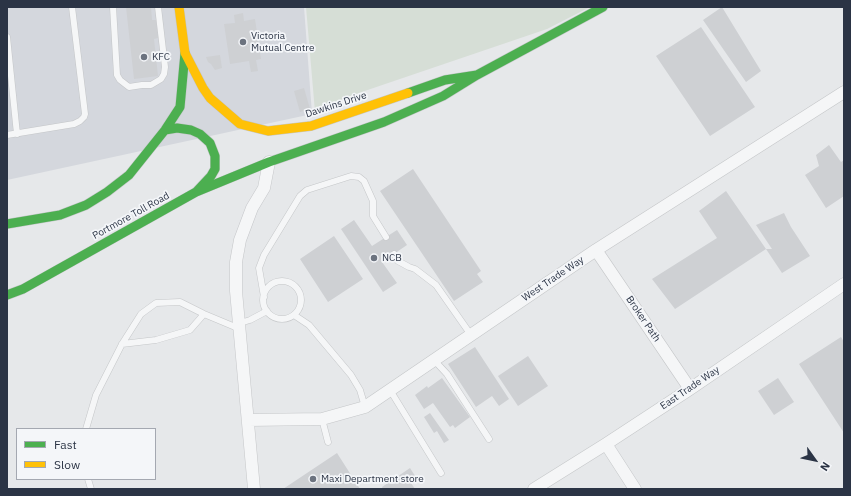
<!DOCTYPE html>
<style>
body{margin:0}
#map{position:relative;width:851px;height:496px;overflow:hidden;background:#e6e8ea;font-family:"IBM Plex Sans",sans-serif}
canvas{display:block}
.frame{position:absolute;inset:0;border:8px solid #2b3445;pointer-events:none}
.legend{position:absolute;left:16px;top:428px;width:140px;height:52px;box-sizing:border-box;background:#f4f6f9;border:1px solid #a4a8b1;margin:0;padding:5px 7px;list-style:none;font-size:12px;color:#2b3445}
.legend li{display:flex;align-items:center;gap:8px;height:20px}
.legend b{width:20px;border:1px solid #a4a8b1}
.north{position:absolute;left:795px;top:440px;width:40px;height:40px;-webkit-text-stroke:3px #f4f6f9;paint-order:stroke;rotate:123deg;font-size:11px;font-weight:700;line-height:16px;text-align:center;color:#2b3445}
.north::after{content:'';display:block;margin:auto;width:14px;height:18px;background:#2b3445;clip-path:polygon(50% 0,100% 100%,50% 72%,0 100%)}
</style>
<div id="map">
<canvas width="851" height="496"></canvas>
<div class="frame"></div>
<ul class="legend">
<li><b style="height:5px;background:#4caf50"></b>Fast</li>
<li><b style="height:5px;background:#ffc107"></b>Slow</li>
</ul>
<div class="north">N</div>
</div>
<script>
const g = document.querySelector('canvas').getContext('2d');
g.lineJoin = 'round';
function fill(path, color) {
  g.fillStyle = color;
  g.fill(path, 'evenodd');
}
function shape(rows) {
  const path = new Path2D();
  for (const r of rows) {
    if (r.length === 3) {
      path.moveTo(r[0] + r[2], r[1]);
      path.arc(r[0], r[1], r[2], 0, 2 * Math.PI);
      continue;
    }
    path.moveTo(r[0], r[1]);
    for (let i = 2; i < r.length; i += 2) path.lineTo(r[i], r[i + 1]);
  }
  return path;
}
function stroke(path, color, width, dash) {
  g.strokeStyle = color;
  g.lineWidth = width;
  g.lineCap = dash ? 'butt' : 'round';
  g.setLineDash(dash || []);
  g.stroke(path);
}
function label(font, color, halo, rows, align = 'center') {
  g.font = font + ' "IBM Plex Sans",sans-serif';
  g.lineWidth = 3.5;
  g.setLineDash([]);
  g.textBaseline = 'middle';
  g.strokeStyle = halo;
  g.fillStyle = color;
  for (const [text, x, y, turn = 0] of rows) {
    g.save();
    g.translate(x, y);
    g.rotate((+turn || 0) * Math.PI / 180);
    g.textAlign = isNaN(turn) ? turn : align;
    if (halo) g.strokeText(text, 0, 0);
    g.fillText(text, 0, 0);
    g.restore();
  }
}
const built = shape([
 [7,7,304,7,312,114,7,180]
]);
const green = shape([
 [306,7,590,7,547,29,347,97,315,112]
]);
const building = shape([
 [126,7,151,7,152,20,156,20,158,38,154,39,158,76,134,79],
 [722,7,761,71,746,82,703,20],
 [243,13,244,21,255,19,261,59,256,60,258,71,251,72,249,61,230,64,224,24,235,23,234,15],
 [701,27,755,107,710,136,656,56],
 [220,55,222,68,215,70,211,64,208,62,206,57],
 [304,88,310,109,300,112,294,91],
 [829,145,841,162,844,160,844,196,826,208,805,175,819,166,816,155],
 [413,169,481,271,477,274,483,282,454,301,380,191],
 [726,191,766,249,675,309,652,279,717,238,699,211],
 [784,213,791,227,810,256,782,273,766,249,772,249,756,225],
 [354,220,372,246,397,230,407,245,382,262,397,283,383,292,341,229],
 [334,236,363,279,328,302,300,259],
 [841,337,844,342,844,433,799,364],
 [475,347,509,399,499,406,492,396,476,407,448,364],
 [528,356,548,386,518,406,498,376],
 [442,378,470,417,455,428,453,425,450,427,433,403,424,409,415,395,427,386,428,388],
 [778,378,794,402,774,415,758,391],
 [430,413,449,440,444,443,437,431,434,433,424,417],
 [337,453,360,489,283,489],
 [410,468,417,479,411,483,415,489,383,489,382,487]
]);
const lane = shape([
 [113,7,117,75,120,80,129,87,142,85,151,85,161,79,164,74,165,67,158,7],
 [7,37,17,134],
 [7,135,74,124,80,121,84,117,85,114,72,7],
 [394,254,398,261,409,267,415,269,436,285,471,335],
 [282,300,19],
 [264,297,259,268,264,255,300,196,307,190,351,176,359,177,364,181,373,201,373,216,386,237],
 [294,315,309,325,351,375,360,390,365,407],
 [240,323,250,320,267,311],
 [122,344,156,340,190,330,204,314],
 [434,360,447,374,489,439],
 [390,390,441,473],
 [322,419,328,442],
 [86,429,96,395,122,344,141,314,156,303,180,302,204,314,240,329],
 [88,479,91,489]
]);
const street = shape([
 [596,250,690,389],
 [248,420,322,419,365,407,596,250,844,92],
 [606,444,635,489],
 [254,489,236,291,236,262,240,240,252,208,264,188,269,162],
 [534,489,606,444,690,389,844,284]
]);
const fast = shape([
 [408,93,445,80,477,75],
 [165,130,177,128,191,130,200,134,210,143,215,156,215,169,211,176,197,191],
 [269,162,384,122,443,96,477,75,603,7],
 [7,224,60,215,86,205,107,192,129,175,165,130,180,107,185,53],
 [7,295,23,289,196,192,269,162]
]);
const slow = shape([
 [179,7,185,53,203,88,210,98,240,124,268,131,311,126,408,93]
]);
const markers = [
 [243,42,4,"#6c737f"],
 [144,57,4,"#6c737f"],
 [374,258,4,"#6c737f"],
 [313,479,4,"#6c737f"]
];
const poiNames = [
 ["Victoria",251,36],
 ["Mutual Centre",251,48],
 ["KFC",152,57],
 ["NCB",382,258],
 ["Maxi Department store",321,479]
];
const streetNames = [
 ["Dawkins Drive",336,105,-18],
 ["Portmore Toll Road",131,216,-29],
 ["West Trade Way",553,279,-34],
 ["Broker Path",643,319,56],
 ["East Trade Way",690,388,-34]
];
fill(built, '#d4d7dd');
fill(green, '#d6ded6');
fill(building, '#ced0d3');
stroke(lane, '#c4c6c8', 7);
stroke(street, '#c4c6c8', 13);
stroke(fast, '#c4c6c8', 10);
stroke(slow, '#c4c6c8', 10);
stroke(lane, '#f5f6f7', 6);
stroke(street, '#f5f6f7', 12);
stroke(fast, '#4caf50', 9);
stroke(slow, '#ffc107', 9);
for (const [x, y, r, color] of markers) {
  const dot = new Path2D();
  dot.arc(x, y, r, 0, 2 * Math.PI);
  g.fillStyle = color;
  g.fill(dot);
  stroke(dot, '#f4f6f9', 1.5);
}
label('10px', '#2b3445', '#f4f6f9', poiNames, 'left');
label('10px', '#2b3445', '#f4f6f9', streetNames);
</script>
